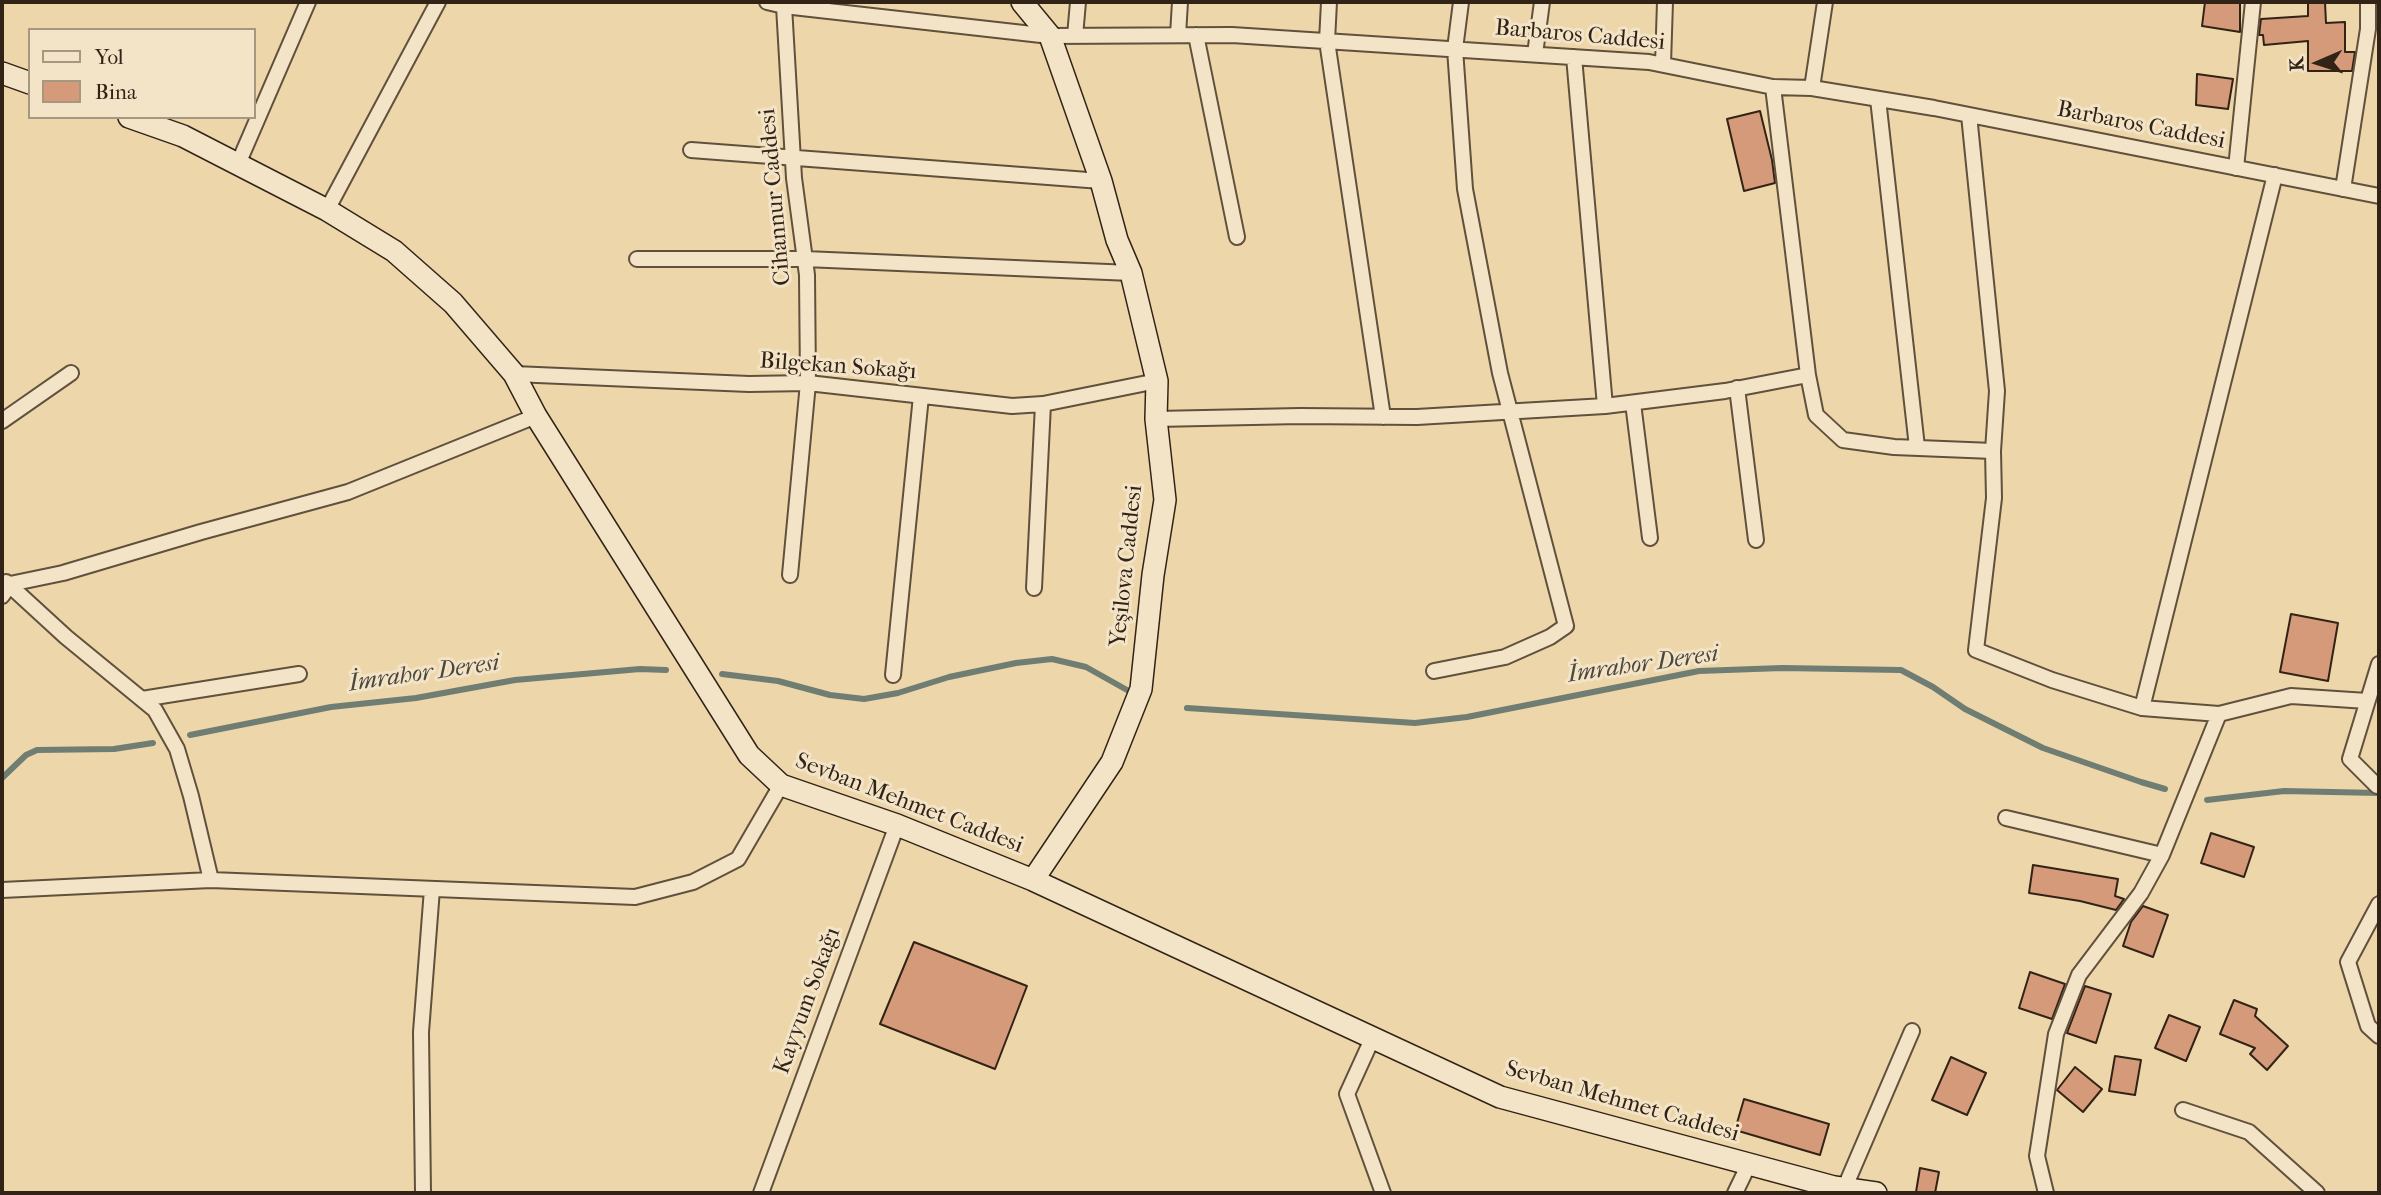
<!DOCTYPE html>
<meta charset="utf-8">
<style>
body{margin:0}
#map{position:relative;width:2381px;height:1195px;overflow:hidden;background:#edd6aa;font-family:"IM FELL French Canon",serif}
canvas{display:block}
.frame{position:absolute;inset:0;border:4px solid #322317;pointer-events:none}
.legend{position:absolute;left:28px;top:28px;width:228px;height:91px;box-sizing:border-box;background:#f3e4c8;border:2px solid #a69781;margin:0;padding:9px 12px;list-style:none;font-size:21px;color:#322317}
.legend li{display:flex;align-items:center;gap:14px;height:35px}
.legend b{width:35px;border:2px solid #a69781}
.north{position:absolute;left:2283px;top:28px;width:70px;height:70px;-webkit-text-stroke:5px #f3e4c8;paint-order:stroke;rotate:267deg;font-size:19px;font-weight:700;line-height:28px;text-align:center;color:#322317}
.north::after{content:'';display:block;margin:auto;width:24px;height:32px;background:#322317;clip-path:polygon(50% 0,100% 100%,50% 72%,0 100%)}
</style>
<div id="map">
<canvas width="2381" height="1195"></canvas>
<div class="frame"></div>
<ul class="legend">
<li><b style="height:9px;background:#f3e4c8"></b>Yol</li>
<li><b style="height:19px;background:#d59a79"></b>Bina</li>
</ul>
<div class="north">K</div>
</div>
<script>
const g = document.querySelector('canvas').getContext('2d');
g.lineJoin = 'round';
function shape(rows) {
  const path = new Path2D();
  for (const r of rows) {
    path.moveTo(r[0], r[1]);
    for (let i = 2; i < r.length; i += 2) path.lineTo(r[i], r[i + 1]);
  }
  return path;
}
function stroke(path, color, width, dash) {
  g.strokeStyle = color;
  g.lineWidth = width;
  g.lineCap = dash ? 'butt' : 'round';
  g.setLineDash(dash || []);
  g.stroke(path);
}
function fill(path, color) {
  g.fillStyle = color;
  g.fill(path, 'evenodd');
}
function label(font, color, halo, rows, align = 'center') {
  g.font = font + ' "IM FELL French Canon",serif';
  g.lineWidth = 6;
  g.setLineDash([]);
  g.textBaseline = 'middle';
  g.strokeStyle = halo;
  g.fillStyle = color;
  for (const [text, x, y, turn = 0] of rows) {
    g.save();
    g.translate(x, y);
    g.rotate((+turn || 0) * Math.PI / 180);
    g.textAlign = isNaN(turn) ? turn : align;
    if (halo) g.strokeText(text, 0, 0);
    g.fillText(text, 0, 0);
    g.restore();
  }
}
const stream = shape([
 [722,674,778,681,830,695,864,699,898,693,949,677,1016,663,1052,659,1086,667,1127,690],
 [1187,708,1415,723,1467,717,1699,671,1782,668,1901,670,1933,687,1965,709,2043,748,2141,782,2165,789],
 [190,735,331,707,416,698,515,680,640,669,666,670],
 [2,778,26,755,37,750,114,749,153,743],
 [2207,800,2284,791,2379,793]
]);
const building = shape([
 [2205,2,2240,2,2240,32,2202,26,2205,2],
 [2308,2,2325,2,2326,23,2345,22,2345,52,2355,52,2352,71,2308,71,2308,41,2264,45,2263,35,2259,35,2261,19,2308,16,2308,2],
 [2197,74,2233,79,2228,109,2196,105,2197,74],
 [1760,111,1772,160,1775,183,1744,191,1727,119,1760,111],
 [2291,614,2338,623,2328,681,2280,672,2291,614],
 [2211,833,2254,847,2244,877,2201,863,2211,833],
 [2033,865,2118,879,2115,896,2124,899,2116,910,2080,901,2029,893,2033,865],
 [2143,906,2168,915,2153,957,2123,946,2131,922,2143,906],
 [914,942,1027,986,995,1069,880,1024,914,942],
 [2030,972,2065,984,2052,1019,2019,1008,2030,972],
 [2085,986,2111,994,2096,1043,2067,1033,2085,986],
 [2234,1000,2257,1009,2255,1016,2288,1046,2267,1070,2250,1054,2255,1048,2220,1034,2234,1000],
 [2169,1015,2200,1027,2186,1061,2155,1048,2169,1015],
 [2115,1056,2141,1060,2135,1095,2109,1091,2115,1056],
 [1951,1057,1986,1073,1967,1115,1932,1100,1951,1057],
 [2075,1067,2102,1089,2083,1112,2057,1090,2075,1067],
 [1744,1099,1829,1124,1820,1155,1735,1130,1744,1099],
 [1920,1168,1939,1172,1935,1193,1916,1192,1920,1168]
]);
const street = shape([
 [767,2,784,6,1050,36,1232,35,1649,62,1773,87,1812,88,1934,108,2379,196],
 [1329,2,1327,41,1383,417],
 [784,6,794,178,807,275,808,383,790,575],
 [1178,35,1180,2],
 [1196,35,1237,237],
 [1075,36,1078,2],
 [1535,54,1542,2],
 [1574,57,1605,406],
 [1663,64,1665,2],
 [1812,88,1825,2],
 [1878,99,1917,447],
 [1969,115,1997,391,1993,451,1994,498,1976,650,2052,680,2142,708,2219,714,2291,696,2367,701],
 [691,150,1101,181],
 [238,164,308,2],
 [2236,168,2253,2],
 [2343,189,2368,29,2368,2],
 [327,210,438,2],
 [637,259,805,259,1131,273],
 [514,374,749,384,808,383,1012,406,1043,404,1157,381],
 [1808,375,1816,415,1843,440,1894,447,1993,451],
 [1737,388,1756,540],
 [1633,403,1650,538],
 [1156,419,1300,416,1417,417,1605,406,1725,391,1808,375,1773,87],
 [2,421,71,373],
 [6,582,66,637,155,710,177,749,191,796,211,880],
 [1034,588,1043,404],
 [2,596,10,584,63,573,201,532,348,492,536,416],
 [2379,664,2350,759,2377,786,2379,786],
 [1434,671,1505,657,1550,637,1566,626,1500,373,1465,189,1455,49,1461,2],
 [893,675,921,396],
 [142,699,299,674],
 [2142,708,2275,175],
 [2006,818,2162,855],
 [2,890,211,880,635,897,693,882,738,859,781,785],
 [2379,904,2348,962,2368,1026,2379,1036],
 [1373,1037,1347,1094,1383,1193],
 [2183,1110,2249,1132,2317,1193],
 [1845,1187,1912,1031],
 [423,1193,421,1032,432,889],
 [761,1193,897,825],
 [1735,1193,1749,1164],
 [2046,1193,2037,1156,2056,1034,2079,975,2141,893,2162,855,2219,714]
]);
const secondary = shape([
 [1022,2,1050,36,1101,181,1117,240,1131,273,1157,381,1156,419,1165,500,1153,575,1141,689,1112,762,1033,880],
 [2,73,30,83],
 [129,117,183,136,327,210,394,251,453,303,514,374,536,416,749,755,781,785,897,825,1033,880,1500,1097,1834,1187,1876,1193]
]);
const streetNames = [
 ["Barbaros Caddesi",1580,36,5],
 ["Barbaros Caddesi",2141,126,11],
 ["Cihannur Caddesi",776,197,-95],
 ["Bilgekan Sokağı",838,367,4],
 ["Yeşilova Caddesi",1127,566,-84],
 ["Sevban Mehmet Caddesi",909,804,21],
 ["Kayyum Sokağı",808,1001,-70],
 ["Sevban Mehmet Caddesi",1622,1102,16]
];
const waterNames = [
 ["İmrahor Deresi",1643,665,-8],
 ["İmrahor Deresi",424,674,-8]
];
stroke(stream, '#707d72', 6);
fill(building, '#d59a79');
stroke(building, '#322317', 2);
stroke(street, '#61503c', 18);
stroke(secondary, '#322317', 24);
stroke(street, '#f3e4c8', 14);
stroke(secondary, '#f3e4c8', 21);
label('23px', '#322317', '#f3e4c8', streetNames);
label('italic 24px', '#4c483d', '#f3e4c8', waterNames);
</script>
